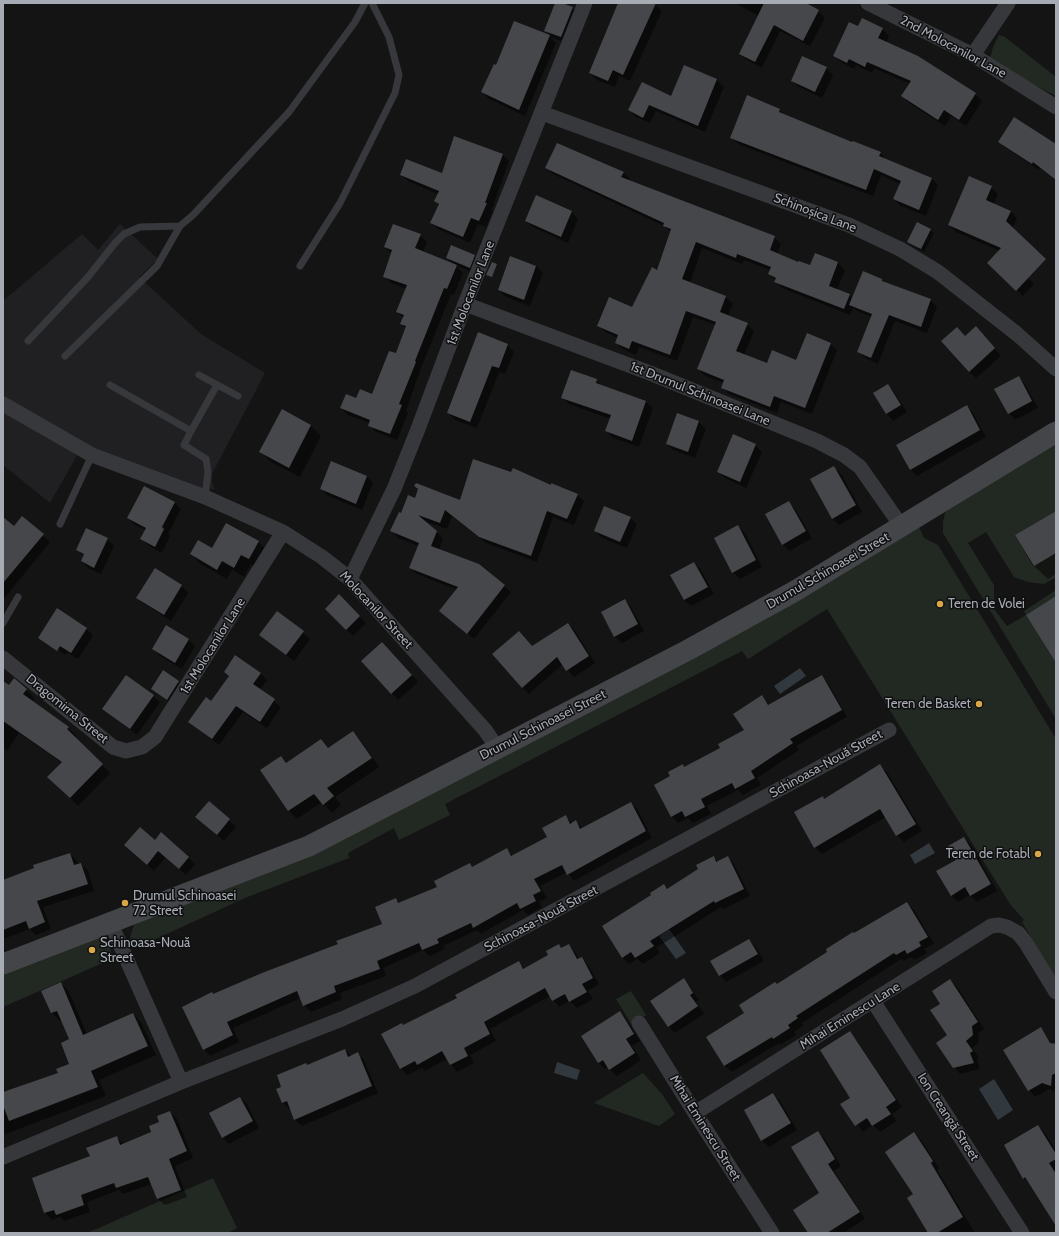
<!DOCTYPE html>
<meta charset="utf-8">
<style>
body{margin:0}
#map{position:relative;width:1059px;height:1236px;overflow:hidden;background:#141415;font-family:Cabin,sans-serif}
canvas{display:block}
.frame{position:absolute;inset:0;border:4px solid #a7abb4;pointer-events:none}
</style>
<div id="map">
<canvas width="1059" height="1236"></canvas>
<div class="frame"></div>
</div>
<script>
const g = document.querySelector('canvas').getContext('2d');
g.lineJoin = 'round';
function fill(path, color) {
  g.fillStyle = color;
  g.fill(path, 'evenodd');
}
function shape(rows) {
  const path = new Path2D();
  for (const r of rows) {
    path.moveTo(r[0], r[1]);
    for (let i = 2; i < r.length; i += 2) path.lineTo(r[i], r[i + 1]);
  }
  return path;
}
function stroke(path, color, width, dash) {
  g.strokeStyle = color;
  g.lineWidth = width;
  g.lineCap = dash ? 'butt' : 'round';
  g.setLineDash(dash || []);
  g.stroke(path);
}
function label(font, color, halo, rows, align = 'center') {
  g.font = font + ' Cabin,sans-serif';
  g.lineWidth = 3;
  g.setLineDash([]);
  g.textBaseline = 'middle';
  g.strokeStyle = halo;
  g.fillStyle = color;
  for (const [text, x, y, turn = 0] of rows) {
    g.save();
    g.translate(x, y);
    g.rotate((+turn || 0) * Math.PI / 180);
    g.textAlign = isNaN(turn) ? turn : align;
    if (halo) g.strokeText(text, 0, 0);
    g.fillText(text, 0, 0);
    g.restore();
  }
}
const built = shape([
 [120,224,158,259,139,277,201,334,265,373,212,474,212,483,215,489,195,488,83,445,50,503,3,465,3,301,82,234,98,250]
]);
const green = shape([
 [999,35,1005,37,1056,77,1056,96,1021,78,990,59,993,47],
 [1056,442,1056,511,1015,535,1033,566,1054,554,1056,558,1056,577,1044,584,1028,582,1014,577,986,532,968,543,994,585,994,609,1007,626,1026,615,1024,611,1056,590,1056,603,1053,598,1026,615,1056,663,1056,719,943,533,943,522,945,513,951,506],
 [919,527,924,538,938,545,1056,739,1056,979,1022,922,1024,920,1010,904,827,609,748,659,742,651,445,804,450,815,399,840,394,828,348,853,349,858,245,898,136,948,130,937,134,925],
 [105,935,114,958,3,1007,3,974],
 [631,991,646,1015,632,1025,616,999],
 [643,1073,662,1094,675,1114,659,1126,594,1103],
 [213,1178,237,1228,228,1233,87,1233]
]);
const water = shape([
 [800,668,806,676,780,694,774,686],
 [929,843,935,853,915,864,910,855],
 [669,929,686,953,676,959,659,936],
 [557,1062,580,1070,577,1080,554,1073],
 [994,1079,1013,1110,998,1120,979,1089]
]);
const shadow = shape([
 [556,3,572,8,579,15,568,43,550,37,556,43,525,116,489,99,482,92,497,67,515,22,552,37,546,31],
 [619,3,653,3,662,11,630,81,619,76,615,87,597,80,590,73],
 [735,3,803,3,818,11,825,18,810,46,780,31,762,68,747,60,740,54,759,16],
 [859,27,882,29,889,36,886,43,917,57,975,94,982,101,966,126,951,116,945,126,909,103,903,96,910,84,874,68,872,73,856,65,854,69,841,62,834,56],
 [684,66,717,80,724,87,705,132,656,111,650,123,636,117,629,110,671,97],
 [826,68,833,75,822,98,799,87,792,81],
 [779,110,785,116,853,144,880,153,887,160,932,179,938,185,926,216,901,206,894,199,900,184,881,175,873,196,738,144,731,138],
 [1000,142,1056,146,1056,180,1040,168,1039,170,1006,148],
 [502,154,509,161,492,209,493,211,486,227,478,224,470,243,438,229,431,223,439,205,435,201,438,194,408,181,401,175,442,174],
 [547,168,623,172,630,179,629,181,774,237,781,244,777,254,798,264,811,266,815,254,838,263,845,270,837,290,849,295,853,299,882,280,885,283,930,300,937,307,927,333,895,321,878,364,865,358,858,351,872,317,857,311,853,308,850,315,782,288,769,274,770,270,744,260,742,264,702,248,690,283,726,297,733,304,728,316,747,324,754,331,744,355,767,364,797,361,830,344,837,350,812,414,781,402,777,413,729,394,722,387,724,383,705,376,698,369,716,325,693,317,677,361,639,347,636,355,623,349,616,343,618,338,605,332,599,326,633,309,658,271,671,232,664,226,553,174],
 [991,187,998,194,994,204,1010,211,1017,218,1012,229,1026,276,1034,284,1023,296,995,270,1000,251,956,232,949,225],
 [536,197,572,212,578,219,568,243,533,227,526,221],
 [930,230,934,233,924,252,908,242],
 [420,235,427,242,423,252,455,265,447,258,474,256,481,262,477,274,455,265,463,273,454,295,451,294,421,368,406,411,408,413,397,440,376,432,369,425,370,423,348,415,341,408,357,399,372,395,396,355,406,328,402,324,404,318,397,312,407,289,391,283,384,276,392,254,385,247],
 [536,266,543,273,530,306,506,297,499,290],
 [982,334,1001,356,976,378,969,372,965,337],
 [507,345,514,352,505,374,499,372,477,428,455,420,448,413],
 [1018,377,1025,384,1038,408,1015,420,1009,413],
 [596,380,602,386,646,402,653,408,639,447,613,438,606,431,610,419,569,404,562,397],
 [888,385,894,392,907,412,893,421,887,414,874,394],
 [967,406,973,413,986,437,917,476,911,470],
 [282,411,311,426,321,436,300,477,271,462,261,452],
 [677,414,699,422,706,429,695,458,673,450,667,444],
 [755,445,762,452,746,488,725,478,718,472],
 [834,467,841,474,862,512,839,525,832,518],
 [367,476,373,483,362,510,328,496,321,489],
 [551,486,577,495,584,501,574,525,553,517,537,562,486,543,452,516,447,529,424,521,443,538,439,550,479,565,511,592,474,639,440,611,457,590,417,574,410,568,418,546,398,538,392,531,402,514,415,499,461,501],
 [789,502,795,509,812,538,790,551,783,544],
 [175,503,181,509,168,534,170,536,162,553,148,545,141,539,145,530,135,525,128,518],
 [1056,512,1056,574,1048,579,1034,566],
 [22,517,50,542,3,600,3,528,14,528],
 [630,518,637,524,627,548,602,538,595,531],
 [227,524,258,542,269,552,259,569,251,564,244,577,232,570,227,579,201,564,191,554,213,549],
 [738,526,745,533,762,567,740,579,733,572],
 [107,539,114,546,101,574,88,568,82,561,84,556,77,550],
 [694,563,701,570,714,594,691,606,684,600],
 [155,569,182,586,188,593,171,621,144,604,137,598],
 [339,596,366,623,353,636,326,609],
 [625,600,631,607,644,631,622,643,615,637,602,612],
 [58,610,87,629,93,636,78,659,67,652,65,655,48,641],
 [277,612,310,639,294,661,260,635],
 [568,624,575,631,595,663,574,677,563,664,529,694,522,687,532,647],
 [188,639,195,646,182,669,160,656,153,649],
 [389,650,418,682,398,700,363,661],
 [164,672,185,689,174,706,152,689],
 [225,672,260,673,267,680,260,690,281,707,267,728,243,712,219,745,189,722,211,702,229,676],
 [127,676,160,702,137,735,104,709],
 [822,676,828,683,847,717,796,746,799,750,757,778,761,785,743,795,738,790,707,806,711,814,693,823,688,818,678,823,672,816,671,777,682,765,685,768,721,748,745,731,762,697,770,706],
 [3,683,9,687,26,690,34,698,32,702,68,728,77,736,75,738,110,773,78,806,49,777,62,763,19,733,7,751,3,748],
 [353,732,361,741,379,767,335,797,341,805,332,813,322,802,297,819,289,811,281,757,287,763,321,740,329,748],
 [880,766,887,772,922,831,904,842,897,835,886,817,822,854,815,847,823,797,825,800],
 [209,802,236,827,224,841,196,817],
 [631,803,638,810,652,838,574,881,567,872,540,886,547,898,539,902,542,907,528,915,523,910,481,934,477,930,443,946,445,949,430,956,423,950,383,968,386,976,340,993,342,999,311,1012,304,1005,301,998,233,1028,239,1042,210,1056,204,1049,213,995,339,945,383,924,396,899,400,904,438,888,470,864,473,867,506,849,513,856,548,837,565,816,572,823,576,822,583,829],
 [964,838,971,845,997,891,977,902,970,895,958,902,951,895,958,860],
 [155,841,188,857,195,864,186,875,166,857,154,871,132,852],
 [70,854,77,861,78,865,81,864,88,871,94,891,43,907,51,929,36,935,30,929,3,939,3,881],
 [713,857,718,862,728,857,734,864,750,896,723,909,721,907,656,948,660,953,643,964,637,959,629,964,622,957,653,895,664,885,668,889,700,869],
 [907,903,914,910,934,944,924,949,927,953,915,960,911,957,903,961,901,959,802,1023,804,1025,794,1032,796,1035,780,1045,779,1043,732,1072,725,1066,707,1038,746,1014,777,985,855,934],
 [749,940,756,947,764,961,726,982,720,975],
 [569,945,580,959,582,958,588,965,599,984,588,991,593,999,577,1008,570,1001,559,1007,550,996,490,1029,496,1041,470,1055,474,1063,457,1072,447,1059,425,1071,422,1068,407,1075,401,1068,403,1026,458,998,518,962,525,969],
 [684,980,699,1000,696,1002,704,1014,675,1033,668,1026],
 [950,980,957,987,984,1029,978,1033,979,1042,972,1048,979,1058,977,1060,980,1069,960,1074,954,1067,941,1004],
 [61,983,69,992,87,1034,133,1014,141,1022,156,1055,99,1080,106,1096,3,1135,3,1138,3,1089,7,1092,59,1074,71,1064,70,1040,62,1020,60,1021,52,1013],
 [620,1012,626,1019,640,1041,632,1046,641,1060,617,1076,608,1067,605,1069,599,1063,607,1058],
 [1041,1029,1053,1045,1056,1045,1056,1092,1049,1089,1035,1097,1029,1090],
 [849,1033,856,1039,902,1107,892,1114,896,1121,880,1132,873,1125,863,1132,842,1104,851,1098],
 [345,1050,351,1056,357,1054,364,1060,378,1093,302,1126,295,1120,291,1108,289,1109,282,1102,283,1087,308,1066],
 [773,1094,780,1101,797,1130,769,1147,762,1140],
 [240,1098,247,1104,259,1128,229,1144,223,1137],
 [170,1112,177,1119,193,1158,175,1166,187,1197,165,1205,158,1199,152,1184,123,1194,119,1190,87,1202,90,1212,64,1221,60,1217,52,1220,45,1213,33,1178,91,1157,117,1138,124,1144,152,1132],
 [1038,1126,1045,1133,1056,1151,1056,1224,1031,1185,1024,1178],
 [818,1133,825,1139,841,1166,834,1171,865,1219,843,1233,809,1233,820,1194],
 [914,1133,921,1140,939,1168,937,1170,975,1233,931,1233,914,1195]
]);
const building = shape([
 [555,3,562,3,573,7,561,37,544,31],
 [618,3,656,3,623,75,613,70,608,81,589,73],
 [764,3,806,3,819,10,803,41,774,25,755,62,739,54],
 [862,18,883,28,878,38,918,56,976,93,959,120,944,110,938,120,901,96,911,81,867,62,865,67,849,59,847,63,833,56,849,22,858,26],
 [514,21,550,35,519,110,481,92,494,64,496,65],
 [802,56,827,67,815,92,791,81],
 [684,65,717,79,698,126,649,105,643,118,628,110,642,82,671,96],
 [747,95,780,109,779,112,852,142,853,141,881,152,879,156,932,178,919,210,893,199,901,181,874,169,866,190,730,138],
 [1014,117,1056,144,1056,180,1033,162,1032,164,998,142],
 [454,136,503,154,485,203,487,203,479,221,471,218,463,237,430,223,439,204,434,201,439,191,400,175,406,159,442,173],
 [557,143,624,172,621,177,775,236,770,250,798,262,799,261,810,265,815,253,838,262,829,286,850,294,844,309,774,282,776,278,768,274,771,267,737,254,736,258,696,242,682,279,726,296,720,312,748,323,736,351,767,363,772,350,796,360,807,333,831,343,805,408,774,396,770,407,721,388,724,380,697,369,716,322,686,311,670,355,632,341,629,349,615,343,618,335,597,326,609,297,632,307,652,267,657,270,671,229,663,226,664,223,545,168],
 [969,176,992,186,986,200,1011,211,1006,221,1046,259,1016,291,987,263,1001,248,948,225],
 [536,195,572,211,561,237,525,221],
 [917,222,931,229,921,249,907,242],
 [393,224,421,234,415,248,457,265,447,289,444,288,415,361,416,362,399,404,402,405,390,434,368,426,370,420,340,408,346,394,356,398,360,389,372,394,389,351,396,353,406,326,400,324,404,315,396,312,407,285,383,277,392,250,384,247],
 [451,245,475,255,470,268,446,258],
 [510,256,536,266,524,300,498,290],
 [492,262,497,264,492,277,486,275],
 [863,271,882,279,882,281,931,299,921,327,889,315,871,358,857,352,872,314,849,305],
 [976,326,995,348,969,372,941,341,957,327,965,336],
 [478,332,508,344,499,368,492,366,470,422,447,413],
 [571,370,597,379,596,383,646,401,632,441,605,431,611,415,561,398],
 [1019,376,1032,401,1008,414,994,389],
 [888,384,901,405,886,414,873,393],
 [967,405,980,430,910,470,896,445],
 [282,409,311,425,289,468,259,452],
 [677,413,699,421,688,452,666,444],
 [733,434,756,444,740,482,717,472],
 [473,459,511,472,513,468,551,485,551,483,578,494,567,519,547,511,531,556,479,537,445,510,440,523,418,515,437,531,431,546,479,564,505,585,467,634,439,611,458,587,409,568,419,543,390,531,399,512,401,513,408,495,415,498,418,489,414,486,416,483,460,500],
 [331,461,367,476,356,504,320,489],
 [834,466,856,505,832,519,810,479],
 [144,486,175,502,162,527,164,529,155,547,140,539,146,528,127,518],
 [789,501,806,531,782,545,765,514],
 [604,506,631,517,620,542,594,531],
 [1056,511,1056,553,1034,566,1015,535],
 [22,516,44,534,3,583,3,517,14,526],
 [226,523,259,541,249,559,241,555,234,568,222,561,217,570,190,554,198,540,212,548],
 [738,525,756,560,732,573,714,538],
 [86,528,108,538,94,568,81,561,84,554,76,550],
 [694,562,708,587,684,600,670,575],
 [155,568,182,585,164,615,136,598],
 [339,594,360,616,346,630,325,609],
 [1056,596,1056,663,1026,615],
 [625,599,638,624,614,637,601,612],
 [57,608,87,628,71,653,60,646,57,651,38,638],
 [277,611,304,631,286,655,259,635],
 [568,623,589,656,566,671,557,657,522,688,492,654,519,631,532,646],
 [166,625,189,639,175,663,152,649],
 [382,642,412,675,391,694,361,661],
 [235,655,261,673,253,684,275,699,260,722,236,706,212,739,188,722,206,697,211,701,229,676,224,672],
 [163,670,179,681,167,700,151,689],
 [126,675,154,695,130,729,102,709],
 [822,675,842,710,790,739,793,743,751,771,755,778,735,789,732,783,701,799,705,807,685,817,682,811,671,817,654,785,670,776,668,772,683,764,684,767,720,748,718,744,744,730,733,714,762,695,768,705],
 [14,678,27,689,23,694,69,727,67,729,103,764,70,798,47,777,62,762,3,721,3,681,9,685],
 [353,731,372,758,327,788,334,796,323,805,314,794,288,811,260,770,281,756,286,763,321,739,328,748],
 [880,764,916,824,896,836,880,809,814,848,794,812,823,796,824,799],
 [209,801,230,819,217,835,195,817],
 [631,802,646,831,567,875,562,865,534,879,541,891,533,895,536,901,520,909,517,903,473,928,471,923,437,939,439,943,422,950,419,943,377,961,380,969,334,986,336,992,303,1006,297,991,227,1022,233,1035,203,1050,182,1007,212,992,213,994,262,973,338,944,336,941,382,924,375,907,396,898,398,903,437,887,434,881,470,863,472,867,507,848,511,856,547,837,542,828,566,815,570,824,576,820,580,829],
 [140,827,155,840,161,832,189,857,179,869,158,851,147,865,124,845],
 [964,837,991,884,970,896,965,887,951,896,936,871,956,860,948,846],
 [70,853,74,865,81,863,88,884,37,901,45,922,29,929,26,921,3,930,3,880,34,868,33,865],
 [714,856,716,862,728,856,744,889,715,903,714,901,650,941,654,946,635,958,631,952,622,958,602,926,651,895,650,893,664,884,667,889,698,869,696,865],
 [907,902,928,937,919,942,921,946,907,954,905,950,896,955,894,953,796,1016,798,1018,788,1025,790,1028,773,1039,772,1037,724,1066,706,1037,744,1013,739,1005,775,982,777,984,827,952,826,949,853,932,854,933],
 [749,939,758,954,719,976,710,961],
 [559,944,561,948,569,944,577,959,582,957,593,978,582,984,587,992,569,1002,565,994,552,1001,545,988,484,1022,490,1034,464,1048,468,1056,450,1065,442,1051,417,1065,415,1061,400,1069,381,1034,402,1023,403,1025,457,998,455,995,519,961,523,969,548,955,546,951],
 [684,978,693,993,690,995,698,1006,668,1027,650,1001],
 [950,979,978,1022,972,1026,973,1035,966,1041,973,1051,970,1053,974,1063,953,1068,936,1043,947,1035,930,1010,940,1004,932,991],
 [61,982,83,1035,133,1013,148,1046,91,1071,98,1087,9,1121,3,1105,3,1092,58,1073,56,1069,69,1064,61,1043,69,1039,57,1011,51,1013,41,991],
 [620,1011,634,1034,626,1039,635,1053,609,1070,603,1060,598,1063,581,1036],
 [1041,1027,1050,1043,1056,1044,1056,1073,1052,1075,1051,1086,1042,1083,1028,1091,1003,1050],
 [850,1031,896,1100,886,1107,891,1114,872,1126,867,1118,855,1126,840,1104,850,1098,820,1050],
 [345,1049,348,1057,358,1052,372,1086,294,1120,287,1101,282,1103,276,1089,281,1087,277,1075,306,1063,307,1065],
 [773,1093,791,1123,761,1141,744,1110],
 [240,1097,253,1121,222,1138,209,1113],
 [170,1111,187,1151,169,1159,181,1190,157,1199,148,1177,116,1188,114,1183,81,1195,84,1205,56,1215,54,1210,44,1213,32,1178,90,1156,86,1148,117,1136,120,1145,151,1132,149,1126,159,1122,157,1116],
 [1038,1125,1056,1154,1056,1159,1049,1163,1056,1174,1056,1226,1025,1177,1023,1179,1004,1145],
 [818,1131,835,1159,828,1164,860,1212,827,1233,808,1233,793,1210,819,1193,791,1147],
 [914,1132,933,1161,931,1163,963,1217,937,1233,928,1233,907,1198,913,1194,885,1152]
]);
const lane = shape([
 [300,266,340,203,395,93,399,75,389,37,372,3],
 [28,341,88,277,115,243,124,234,140,227,180,226,193,215,289,112,355,22,365,3],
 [65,356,157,266,180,226],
 [199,375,238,396],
 [110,385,191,431,184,445,206,459,208,472,205,497],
 [191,431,217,385],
 [60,524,92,455],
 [3,623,18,597]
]);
const street = shape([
 [868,3,973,55,1056,107],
 [973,55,1008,3],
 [542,113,849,225,900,249,938,272,1017,334,1056,369],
 [465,304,650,373,817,441,844,455,860,467,902,527],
 [3,404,92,455,205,497,283,532,322,557,350,579,485,730,498,749],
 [350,579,394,489,418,429,465,304,585,3],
 [3,658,113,747,126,751,142,747,155,737,283,532],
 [111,924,181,1082],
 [873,1001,1022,1233],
 [639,1023,695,1113,772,1233],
 [695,1113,991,926,999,925,1007,927,1018,933,1026,943,1056,992],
 [3,1157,181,1082,342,1019,415,986,889,730]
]);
const secondary = shape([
 [3,964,309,846,688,650,795,591,1056,432]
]);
const markers = [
 [940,604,4,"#daa747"],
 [979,704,4,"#daa747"],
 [1038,854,4,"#daa747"],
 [125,903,4,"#daa747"],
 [92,950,4,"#daa747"]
];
const streetNames = [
 ["2nd Molocanilor Lane",953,47,28],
 ["Schinoșica Lane",815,213,21],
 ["1st Molocanilor Lane",471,293,-69],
 ["1st Drumul Schinoasei Lane",700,394,22],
 ["Drumul Schinoasei Street",828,571,-30],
 ["Molocanilor Street",376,610,47],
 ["1st Molocanilor Lane",213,646,-58],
 ["Dragomirna Street",67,709,39],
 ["Drumul Schinoasei Street",543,725,-27],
 ["Schinoasa-Nouă Street",826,764,-29],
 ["Schinoasa-Nouă Street",541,919,-28],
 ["Mihai Eminescu Lane",850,1016,-32],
 ["Ion Creangă Street",948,1117,57],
 ["Mihai Eminescu Street",705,1128,58]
];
const poiNames = [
 ["Teren de Volei",948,604],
 ["Teren de Basket",971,704,"right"],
 ["Teren de Fotabl",1030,854,"right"],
 ["Drumul Schinoasei",133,896],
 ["72 Street",133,911],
 ["Schinoasa-Nouă",100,943],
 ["Street",100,958]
];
fill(built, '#202022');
fill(green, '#222923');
fill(water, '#31383e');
fill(shadow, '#0007');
fill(building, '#46474a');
stroke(lane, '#37383b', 7);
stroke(street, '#37383b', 15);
stroke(secondary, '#434549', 21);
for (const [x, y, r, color] of markers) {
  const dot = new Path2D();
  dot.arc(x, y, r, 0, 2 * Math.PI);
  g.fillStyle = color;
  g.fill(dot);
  stroke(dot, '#0f0f10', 1.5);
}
label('13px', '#a7abb4', '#0f0f10', streetNames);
label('13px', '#a7abb4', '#0f0f10', poiNames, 'left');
</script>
